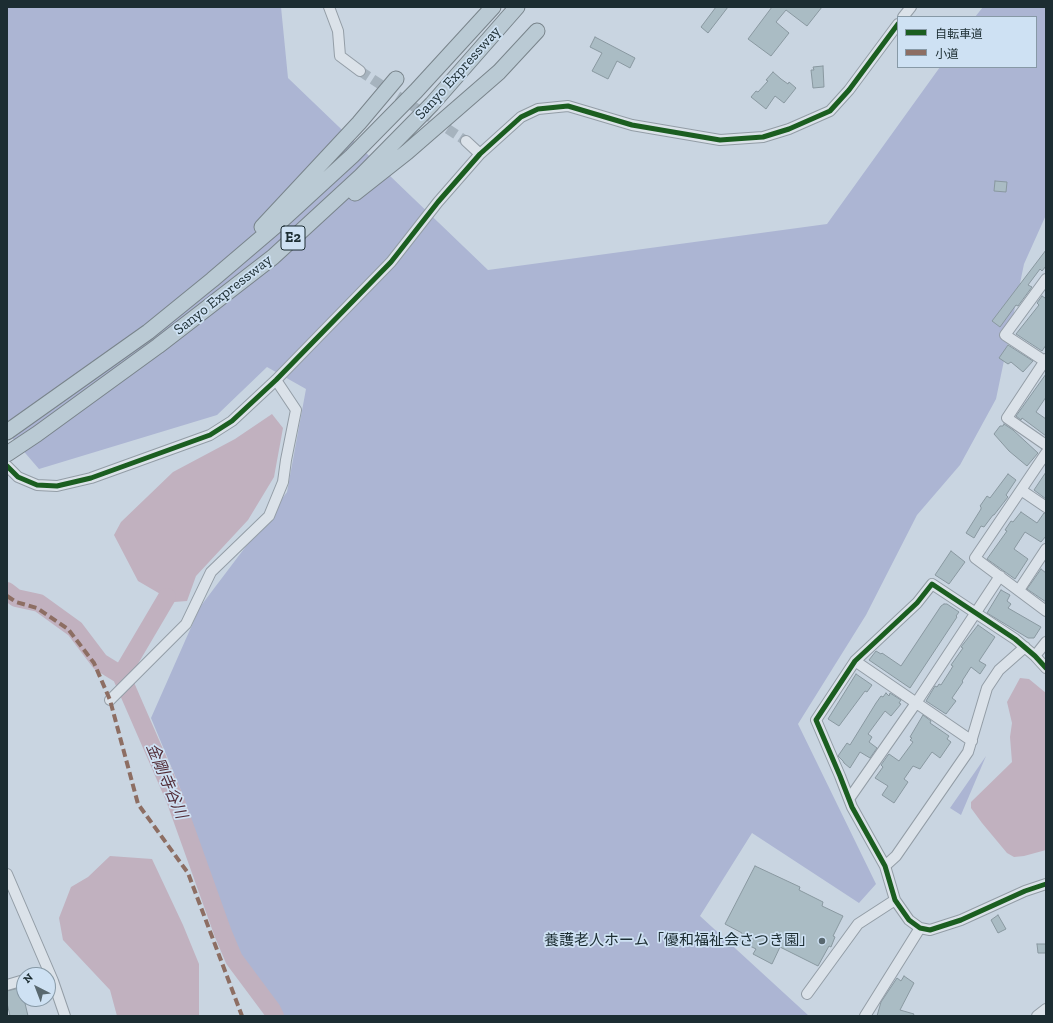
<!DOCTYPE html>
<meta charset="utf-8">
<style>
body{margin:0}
#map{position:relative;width:1053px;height:1023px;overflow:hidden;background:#c9d5e1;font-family:"Zilla Slab","Noto Sans JP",serif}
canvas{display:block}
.frame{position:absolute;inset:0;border:8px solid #1c2d32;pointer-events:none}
.legend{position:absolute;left:897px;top:16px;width:140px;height:52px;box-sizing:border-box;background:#cee1f3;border:1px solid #8799a6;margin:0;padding:5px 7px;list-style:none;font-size:12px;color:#1c2d32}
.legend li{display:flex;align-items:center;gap:8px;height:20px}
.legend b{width:20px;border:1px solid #8799a6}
.north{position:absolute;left:16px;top:967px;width:40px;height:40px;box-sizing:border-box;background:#cee1f3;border:1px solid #8799a6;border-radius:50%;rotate:318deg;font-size:11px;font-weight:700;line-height:16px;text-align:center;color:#1c2d32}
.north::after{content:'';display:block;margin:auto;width:14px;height:18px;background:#59686f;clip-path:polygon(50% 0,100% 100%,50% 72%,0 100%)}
</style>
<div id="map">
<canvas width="1053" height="1023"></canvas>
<div class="frame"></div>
<ul class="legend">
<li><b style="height:5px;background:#1b5e20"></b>自転車道</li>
<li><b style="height:5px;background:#8d6e63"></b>小道</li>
</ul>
<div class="north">N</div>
</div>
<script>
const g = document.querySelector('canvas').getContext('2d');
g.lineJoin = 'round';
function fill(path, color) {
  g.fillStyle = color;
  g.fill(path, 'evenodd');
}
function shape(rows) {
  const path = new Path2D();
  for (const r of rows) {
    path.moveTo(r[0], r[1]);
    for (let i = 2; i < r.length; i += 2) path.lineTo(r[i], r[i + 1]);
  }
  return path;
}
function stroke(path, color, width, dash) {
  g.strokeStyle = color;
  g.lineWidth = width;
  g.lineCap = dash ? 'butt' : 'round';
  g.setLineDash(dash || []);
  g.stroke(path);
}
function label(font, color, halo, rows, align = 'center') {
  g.font = font + ' "Zilla Slab","Noto Sans JP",serif';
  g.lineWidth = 3.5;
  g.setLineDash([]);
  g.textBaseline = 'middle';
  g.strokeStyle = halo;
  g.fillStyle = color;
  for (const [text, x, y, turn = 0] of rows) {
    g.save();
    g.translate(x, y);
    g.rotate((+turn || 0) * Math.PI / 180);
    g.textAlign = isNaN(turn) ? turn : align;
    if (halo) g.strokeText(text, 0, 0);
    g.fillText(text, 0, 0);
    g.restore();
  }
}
const green = shape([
 [7,7,281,7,288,78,488,270,827,224,940,67,1036,67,1036,17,975,17,983,7,1046,7,1046,215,1024,264,996,399,960,465,917,515,866,615,798,724,876,884,859,903,752,833,700,916,809,1016,283,1016,282,1012,238,954,180,788,151,718,200,607,287,492,306,389,267,367,217,415,39,469,7,432],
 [986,756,961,815,950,808]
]);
const water = shape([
 [272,414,283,428,274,477,248,520,196,576,187,601,174,602,138,581,114,535,121,522,173,472,235,439],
 [1020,678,1029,679,1046,693,1046,850,1024,856,1014,857,1007,853,982,823,971,808,971,802,1012,762,1010,737,1012,723,1007,702],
 [110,856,152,859,183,925,199,964,199,1016,117,1016,110,990,63,940,59,918,71,887,88,877]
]);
const river = shape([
 [7,591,16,598,39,603,75,629,100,662,121,675,175,799,223,933,234,959,272,1010,275,1016],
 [121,675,167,597]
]);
const building = shape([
 [716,7,728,7,708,33,701,27,716,7],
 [772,7,822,7,807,26,786,10,776,22,789,33,771,56,748,39,772,7],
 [595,37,635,58,630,68,617,61,608,79,592,71,602,53,590,47,595,37],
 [823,66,824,87,813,88,811,70,814,70,813,67,823,66],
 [773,72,781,79,788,84,789,82,796,88,784,103,775,96,766,109,751,97,756,91,758,92,768,81,766,80,773,72],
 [995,181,1007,182,1006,192,994,191,995,181],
 [1046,250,1046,266,1042,271,1040,269,1028,285,1032,287,1018,306,1016,305,1000,327,992,321,1046,250],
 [1042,296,1045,298,1046,296,1046,345,1042,351,1016,334,1039,305,1037,303,1042,296],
 [1008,345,1033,361,1023,372,1011,362,1008,364,999,358,1008,345],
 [1046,374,1046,397,1036,412,1046,419,1046,436,1022,418,1021,420,1016,416,1046,374],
 [1004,424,1013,430,1038,453,1027,466,1009,451,994,434,1000,426,1003,426,1004,424],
 [1046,472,1046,499,1034,490,1046,472],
 [1008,474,1016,480,1006,495,1008,497,994,515,993,515,984,527,981,526,974,538,966,533,981,509,981,507,980,506,987,496,990,498,1008,474],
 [1021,512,1037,523,1044,513,1046,513,1046,536,1041,542,1025,532,1014,549,1028,559,1015,579,987,559,1007,531,1005,530,1011,521,1013,522,1021,512],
 [951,551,965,562,949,584,935,575,951,551],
 [1041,569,1046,573,1046,602,1027,589,1041,569],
 [1001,590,1010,595,1007,601,1011,604,1008,608,1041,627,1034,638,1028,638,987,613,1001,590],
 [944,604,947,604,959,612,956,616,957,617,910,688,869,660,876,651,881,654,882,653,901,666,941,606,944,604],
 [978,625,995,637,979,661,986,665,980,674,971,667,962,681,963,682,952,698,956,701,946,714,926,701,935,686,937,687,939,684,941,685,950,671,953,666,951,665,963,648,961,647,978,625],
 [856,674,872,685,867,692,865,691,839,726,828,719,856,674],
 [886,693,889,696,890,693,901,700,899,703,901,704,891,716,885,711,868,734,872,737,869,742,877,748,870,758,860,752,850,768,844,763,843,761,838,756,847,743,850,745,876,703,881,696,883,697,886,693],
 [923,715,931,721,930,723,949,736,947,739,951,742,940,758,932,752,920,769,913,766,904,779,908,782,894,803,882,795,888,786,875,778,883,767,881,765,888,755,889,754,899,761,913,742,910,740,912,738,910,737,923,715],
 [755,866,800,887,799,890,823,902,822,906,843,916,833,936,835,937,831,947,829,946,818,966,780,947,772,964,753,954,756,949,738,940,742,933,725,924,755,866],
 [998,915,1006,929,998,933,991,920,998,915],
 [1037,944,1046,944,1046,953,1038,953,1037,944],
 [904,976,914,983,900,1010,914,1014,913,1016,877,1016,881,1002,897,978,901,981,904,976],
 [19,988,24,999,28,1016,10,1016,7,1003,7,991,19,988]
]);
const minorTunnel = shape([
 [360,71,466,141]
]);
const minor = shape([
 [329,7,338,31,340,56,360,71],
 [903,17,911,7],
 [466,141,480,154],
 [1046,279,1005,335,1046,362],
 [1046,359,1007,418,1046,445],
 [1046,453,975,558,1046,611],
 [7,466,18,477,37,485,57,486,91,478,210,435,232,421,276,380,391,262,438,202,480,154,521,117,538,109,568,106,632,125,720,140,763,137,789,129,830,111,849,90,898,24],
 [1021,490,1046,507],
 [1019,590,1046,549],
 [1035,656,1046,642],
 [855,661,972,741],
 [1046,668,1035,656,1015,639,932,584,917,603,855,661,816,720,840,776,852,807,885,866,895,900,909,920,920,928,930,930,961,920,1025,891,1046,884],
 [110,700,186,624,211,572,269,516,283,482,286,460,296,410,276,380],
 [849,799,916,703,1000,576],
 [885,866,896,856,968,752,987,688,999,670,1025,647],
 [7,874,53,981,65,1016],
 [7,985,24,980],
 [807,994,858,924,895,900],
 [865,1016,920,928],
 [1037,1016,1046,1009]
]);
const highway = shape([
 [355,193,407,152,499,72,537,31],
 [262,227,359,123,396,79],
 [7,432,148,332,212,280,280,222,352,156,416,91,493,7],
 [7,454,37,434,158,346,273,257,361,176,432,104,517,7]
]);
const quiet = shape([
 [7,596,16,602,37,608,68,629,94,663,110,700,138,804,188,873,242,1016]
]);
const cycleway = shape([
 [7,466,18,477,37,485,57,486,91,478,210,435,232,421,276,380,391,262,438,202,480,154,521,117,538,109,568,106,632,125,720,140,763,137,789,129,830,111,849,90,898,24],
 [1046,668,1035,656,1015,639,932,584,917,603,855,661,816,720,840,776,852,807,885,866,895,900,909,920,920,928,930,930,961,920,1025,891,1046,884]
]);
const markers = [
 [822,941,4,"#59686f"]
];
const shields = [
 [293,238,24]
];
const shieldNames = [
 ["E2",293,238]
];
const streetNames = [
 ["Sanyo Expressway",458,73,-48],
 ["Sanyo Expressway",223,295,-38]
];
const poiNames = [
 ["養護老人ホーム「優和福祉会さつき園」",814,941]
];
const waterNames = [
 ["金剛寺谷川",166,781,67]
];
fill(green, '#acb5d3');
fill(water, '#c1b1bf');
stroke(river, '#c1b1bf', 18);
fill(building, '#aabcc4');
stroke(building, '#8998a0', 1);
stroke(minorTunnel, '#a6b3be', 10, [10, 5]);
stroke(minor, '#939da6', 12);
stroke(highway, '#79848b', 17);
stroke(minor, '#dbe2e9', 10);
stroke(highway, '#bacad4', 15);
stroke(quiet, '#8d6e63', 4, [8, 4]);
stroke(cycleway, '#1b5e20', 5);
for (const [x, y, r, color] of markers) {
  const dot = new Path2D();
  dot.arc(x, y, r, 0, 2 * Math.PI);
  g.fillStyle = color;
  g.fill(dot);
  stroke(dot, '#cee1f3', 1.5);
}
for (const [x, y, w] of shields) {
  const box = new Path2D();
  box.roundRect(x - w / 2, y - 12, w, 24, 3);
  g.fillStyle = '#cee1f3';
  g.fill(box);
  stroke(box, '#1c2d32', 1);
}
label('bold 14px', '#1c2d32', null, shieldNames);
label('15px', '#1c2d32', '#cee1f3', streetNames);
label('15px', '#1c2d32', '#cee1f3', poiNames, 'right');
label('italic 16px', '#522c37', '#cee1f3', waterNames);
</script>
